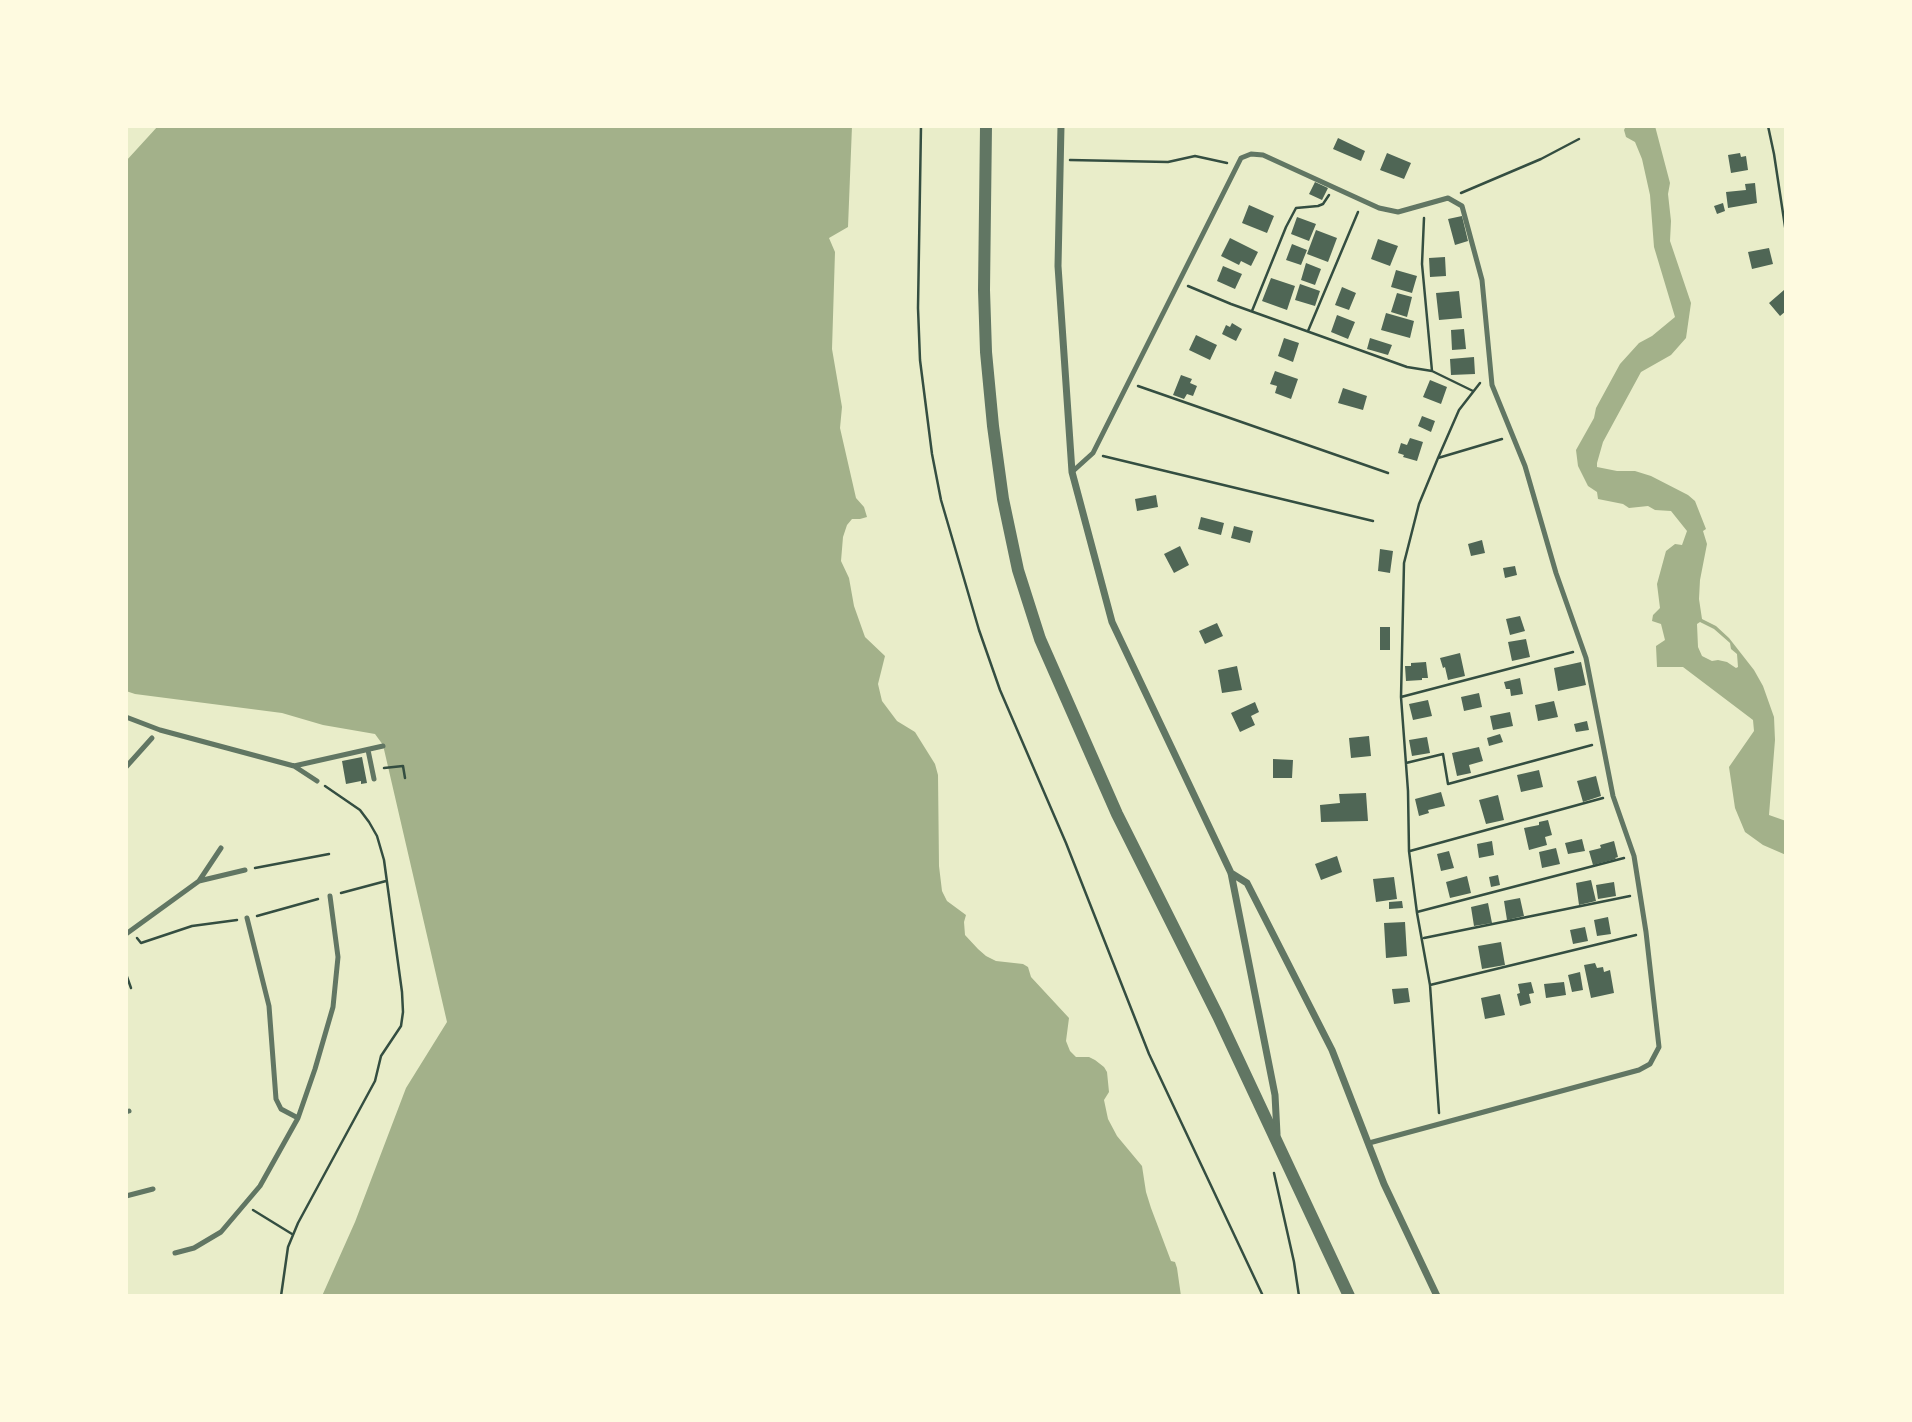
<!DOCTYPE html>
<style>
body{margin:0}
#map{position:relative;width:1912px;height:1422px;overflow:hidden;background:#e9edc9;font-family:Helvetica,sans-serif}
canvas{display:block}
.frame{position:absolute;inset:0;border:128px solid #fefae0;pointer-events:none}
</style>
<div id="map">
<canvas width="1912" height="1422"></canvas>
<div class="frame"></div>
</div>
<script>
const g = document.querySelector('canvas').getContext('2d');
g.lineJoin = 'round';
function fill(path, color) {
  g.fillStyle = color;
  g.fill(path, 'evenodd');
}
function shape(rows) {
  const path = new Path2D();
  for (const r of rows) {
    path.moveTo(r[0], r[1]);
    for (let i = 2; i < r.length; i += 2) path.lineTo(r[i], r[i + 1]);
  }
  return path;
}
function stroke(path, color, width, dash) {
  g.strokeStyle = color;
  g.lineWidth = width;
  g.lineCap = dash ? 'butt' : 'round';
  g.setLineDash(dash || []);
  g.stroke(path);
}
const water = shape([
 [158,126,852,126,848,227,829,238,835,252,832,349,842,407,840,428,856,498,864,507,867,517,860,519,852,519,847,525,843,537,841,561,849,578,854,606,865,637,885,656,878,684,882,701,897,721,915,732,935,764,938,775,939,866,942,891,947,901,966,915,964,922,965,935,978,949,986,956,996,961,1023,964,1028,967,1031,977,1069,1018,1066,1041,1070,1051,1076,1057,1089,1057,1095,1060,1104,1067,1107,1072,1109,1092,1104,1100,1108,1119,1117,1136,1142,1166,1146,1192,1151,1208,1171,1261,1175,1262,1177,1268,1181,1296,322,1296,355,1222,406,1088,447,1022,383,745,375,734,323,725,282,713,135,694,126,691,126,161],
 [1626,126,1655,126,1670,183,1668,194,1671,221,1670,241,1691,303,1686,338,1671,355,1641,372,1603,442,1597,463,1597,467,1617,471,1635,471,1651,476,1688,495,1695,501,1706,529,1703,531,1707,544,1700,580,1699,599,1702,619,1716,626,1729,638,1754,670,1763,686,1774,717,1775,740,1769,815,1786,821,1786,855,1763,845,1745,832,1735,808,1729,767,1754,731,1753,720,1683,667,1657,667,1656,646,1665,640,1661,624,1652,621,1653,615,1660,608,1657,584,1666,551,1675,544,1682,545,1687,531,1671,511,1655,510,1648,506,1629,508,1623,504,1598,499,1597,492,1588,486,1578,466,1576,450,1594,418,1596,408,1620,364,1639,343,1652,336,1675,317,1654,247,1650,195,1642,159,1635,142,1626,137,1624,130],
 [1700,622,1714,629,1730,643,1731,649,1737,654,1738,667,1736,668,1727,662,1718,660,1712,661,1702,656,1698,647,1697,624]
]);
const building = shape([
 [1338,138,1365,151,1361,161,1333,149],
 [1387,153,1411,163,1404,179,1380,170],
 [1740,153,1741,157,1746,156,1748,170,1731,173,1728,155],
 [1315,182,1328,188,1322,200,1309,194],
 [1755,183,1757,203,1728,208,1726,192,1746,190,1745,184],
 [1723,203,1725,211,1717,214,1714,206],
 [1249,205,1274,216,1267,233,1242,223],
 [1462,216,1468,241,1455,245,1448,219],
 [1297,217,1316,224,1309,241,1291,234],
 [1316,230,1337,238,1328,262,1307,254],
 [1230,238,1258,252,1251,266,1241,261,1239,265,1221,256],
 [1378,239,1398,246,1390,266,1371,259],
 [1292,244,1307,250,1301,265,1286,260],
 [1769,248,1773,264,1752,269,1748,252],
 [1445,257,1446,276,1430,277,1429,258],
 [1306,263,1321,269,1315,285,1301,280],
 [1223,266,1242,274,1235,289,1217,281],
 [1396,270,1417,276,1412,293,1391,287],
 [1271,278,1295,286,1287,310,1262,301],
 [1300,284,1320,291,1315,306,1295,300],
 [1342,287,1356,293,1349,310,1335,305],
 [1784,290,1786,292,1786,311,1780,316,1769,303],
 [1459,291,1462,318,1439,320,1436,293],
 [1397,293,1412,297,1407,317,1391,312],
 [1386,313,1414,321,1410,338,1381,330],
 [1337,315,1355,322,1348,339,1331,332],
 [1232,323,1242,329,1236,341,1222,334,1226,325,1230,327],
 [1464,329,1466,349,1452,350,1451,330],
 [1196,335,1217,345,1210,360,1189,350],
 [1284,338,1299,343,1293,362,1278,356],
 [1370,338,1392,345,1388,355,1367,349],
 [1474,357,1475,374,1451,375,1450,359],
 [1275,371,1298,379,1291,399,1275,393,1277,386,1270,384],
 [1181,375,1192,379,1190,383,1197,386,1193,396,1187,394,1184,399,1173,395],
 [1430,380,1447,387,1441,404,1423,397],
 [1343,388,1367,396,1363,410,1338,403],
 [1422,416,1435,421,1431,432,1418,426],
 [1410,438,1423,442,1417,461,1403,457,1404,455,1398,453,1401,443,1407,445],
 [1156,495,1158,507,1137,511,1135,499],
 [1201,517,1224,523,1221,535,1198,529],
 [1234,526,1253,531,1250,543,1231,538],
 [1482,540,1485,553,1471,556,1468,544],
 [1180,546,1189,565,1174,573,1164,554],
 [1380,549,1393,551,1390,573,1378,571],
 [1515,566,1517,575,1505,578,1503,568],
 [1520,616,1525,631,1510,635,1506,619],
 [1217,623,1223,636,1205,644,1199,631],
 [1380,627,1390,627,1390,650,1380,650],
 [1526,639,1530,657,1512,661,1508,642],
 [1460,653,1465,676,1448,680,1445,667,1443,668,1440,658],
 [1426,662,1428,678,1422,678,1422,680,1406,681,1405,666,1411,666,1411,663],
 [1581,662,1586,685,1558,691,1554,668],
 [1237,666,1242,690,1222,693,1218,670],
 [1520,678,1523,694,1511,696,1510,689,1506,689,1504,682],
 [1479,693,1482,707,1464,711,1461,697],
 [1428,700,1432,716,1413,720,1409,704],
 [1554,701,1558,717,1538,721,1535,705],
 [1255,702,1259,712,1251,716,1255,725,1240,732,1231,713],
 [1510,712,1513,726,1493,730,1490,716],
 [1587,721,1589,730,1576,732,1574,724],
 [1500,734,1503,742,1489,746,1487,738],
 [1369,736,1371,756,1351,758,1349,738],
 [1427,737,1430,753,1412,756,1409,740],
 [1479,747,1483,761,1469,765,1471,773,1457,776,1452,753],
 [362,757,367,783,361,784,361,781,346,784,342,761],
 [1273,759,1293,760,1292,778,1273,778],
 [1539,770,1543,787,1521,792,1517,775],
 [1596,776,1601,796,1583,802,1577,781],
 [1441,792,1445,806,1428,810,1429,813,1419,816,1415,799],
 [1366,793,1368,821,1321,822,1320,805,1340,803,1339,794],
 [1498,795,1504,820,1486,824,1479,800],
 [1548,820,1552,835,1545,837,1547,845,1529,850,1524,828,1539,825,1539,822],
 [1582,839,1585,851,1568,854,1565,843],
 [1492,841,1494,855,1479,858,1477,844],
 [1614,841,1618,857,1615,858,1616,859,1593,865,1589,851,1601,848,1600,845],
 [1556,848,1560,864,1542,868,1539,852],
 [1449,851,1454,868,1441,871,1437,854],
 [1337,856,1342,872,1321,880,1315,864],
 [1498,875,1500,885,1491,887,1489,877],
 [1467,876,1471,893,1450,898,1446,882],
 [1394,877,1397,899,1376,902,1373,879],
 [1591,880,1596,901,1579,905,1576,883],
 [1614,882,1616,896,1598,899,1596,885],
 [1520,898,1524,916,1507,920,1504,901],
 [1402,901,1403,908,1389,909,1389,902],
 [1488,903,1492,923,1474,926,1471,907],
 [1608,917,1611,934,1597,936,1594,920],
 [1405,922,1407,956,1386,958,1384,923],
 [1585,927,1588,941,1573,944,1570,930],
 [1501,942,1505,965,1482,969,1478,946],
 [1595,963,1597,968,1603,967,1604,972,1610,970,1614,993,1591,998,1584,965],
 [1580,972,1583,990,1572,992,1568,975],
 [1531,982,1534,993,1529,994,1531,1003,1520,1006,1517,994,1520,993,1518,984],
 [1564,982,1566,995,1546,998,1544,984],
 [1408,988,1410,1002,1394,1004,1392,989],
 [1500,994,1505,1015,1485,1019,1481,998]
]);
const path = shape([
 [921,126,918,308,920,360,932,454,941,500,979,630,1000,690,1066,843,1149,1054,1263,1296],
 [1768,126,1774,154,1786,233],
 [1070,160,1168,162,1195,156,1227,163],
 [1461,193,1541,159,1579,139],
 [1424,218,1422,264,1432,371],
 [1188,286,1231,304,1407,367,1432,371,1473,391],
 [1252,311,1286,227,1296,208,1318,206,1323,204,1329,195],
 [1308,331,1358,212],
 [1138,386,1388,473],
 [1103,456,1373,521],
 [1438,458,1502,439],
 [1401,697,1573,652],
 [1406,763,1443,754,1448,784,1592,745],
 [384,768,403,766,405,778],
 [1410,851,1603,798],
 [255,868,329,854],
 [341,893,386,881],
 [1417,912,1624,858],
 [257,916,318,899],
 [137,938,141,943,192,926,237,920],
 [1424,938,1630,896],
 [126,974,131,988],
 [1430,985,1636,935],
 [1439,1113,1430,985,1417,913,1409,851,1408,791,1401,697,1404,563,1419,504,1438,458,1459,410,1480,383],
 [1274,1173,1294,1262,1299,1296],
 [253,1210,292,1234],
 [281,1296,288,1247,298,1223,375,1081,381,1056,401,1026,403,1012,402,992,384,860,377,836,369,822,360,810,325,786]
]);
const service = shape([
 [1072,472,1093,453,1241,158,1251,154,1263,155,1379,208,1398,212,1448,198,1462,206,1482,280,1492,385,1525,466,1556,573,1586,658,1613,796,1634,856,1646,932,1659,1047,1650,1064,1639,1070,1369,1143],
 [126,717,160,730,294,766,383,746],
 [368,750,374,779],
 [294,766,317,781],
 [126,767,152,738],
 [199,881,221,848],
 [247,918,269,1006,276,1099,281,1109,298,1118],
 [126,934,199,881,245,870],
 [126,1112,129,1111],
 [126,1196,153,1189],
 [175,1253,194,1248,221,1232,260,1186,298,1118,315,1069,333,1007,338,957,330,896]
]);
const minor = shape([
 [1061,126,1058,266,1072,472,1112,622,1231,873,1275,1095,1277,1134],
 [1231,873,1247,883,1332,1050,1384,1184,1437,1296]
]);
const tertiary = shape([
 [986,126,984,290,986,352,993,426,1003,499,1018,570,1040,639,1117,814,1218,1016,1349,1296]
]);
fill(water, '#a3b18a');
fill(building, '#4f6655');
stroke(path, '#344e41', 2.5);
stroke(service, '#617663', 5);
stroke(minor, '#617663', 7);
stroke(tertiary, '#617663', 12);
</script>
